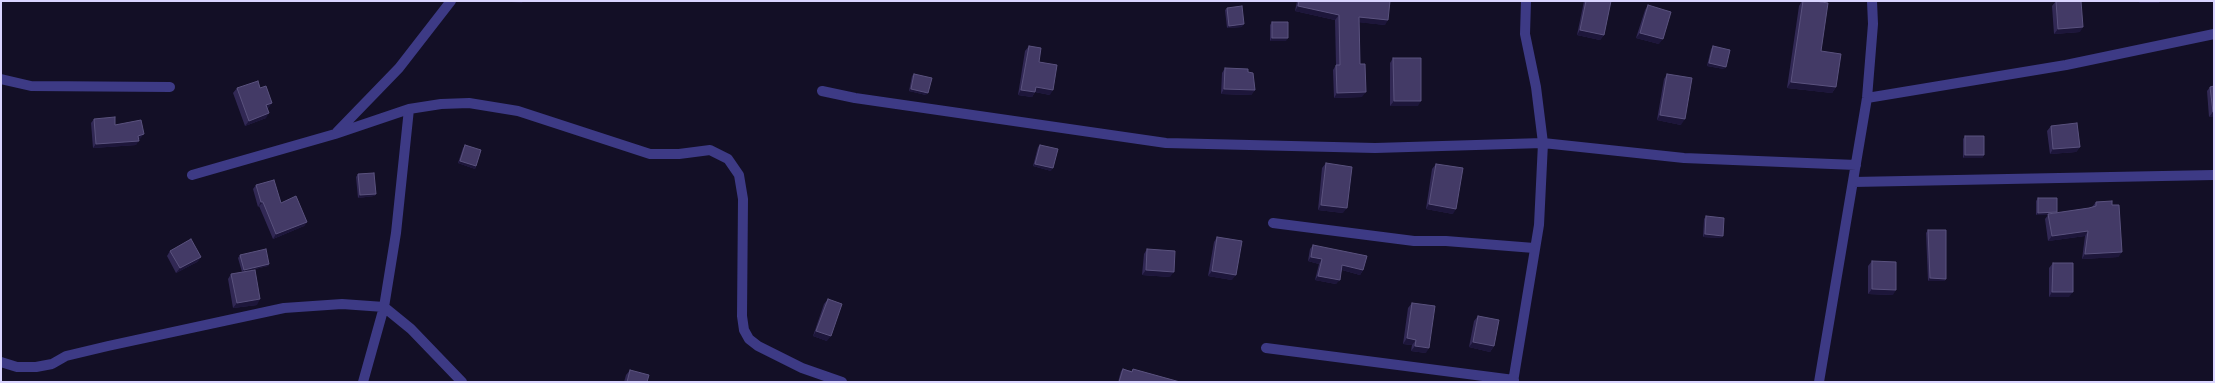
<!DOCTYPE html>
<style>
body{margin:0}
#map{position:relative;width:2215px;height:383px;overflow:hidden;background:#130f26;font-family:Barlow,sans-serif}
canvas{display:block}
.frame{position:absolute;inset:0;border:2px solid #d9d4ff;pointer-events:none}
</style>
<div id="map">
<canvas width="2215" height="383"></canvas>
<div class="frame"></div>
</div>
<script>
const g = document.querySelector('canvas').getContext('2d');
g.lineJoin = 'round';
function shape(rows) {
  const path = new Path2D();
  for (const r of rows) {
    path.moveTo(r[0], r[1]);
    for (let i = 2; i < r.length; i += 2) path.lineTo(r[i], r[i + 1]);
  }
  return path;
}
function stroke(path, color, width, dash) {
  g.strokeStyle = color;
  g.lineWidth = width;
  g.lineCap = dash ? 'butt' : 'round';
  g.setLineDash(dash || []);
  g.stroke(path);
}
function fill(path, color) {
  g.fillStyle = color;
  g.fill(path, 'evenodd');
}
const minor = shape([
 [1,79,31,86,170,87],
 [822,91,855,98,1166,143,1375,148,1543,143,1684,158,1856,165],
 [1867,98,2066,65,2214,34],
 [337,132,399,68,451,1],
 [192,175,335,134,409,109,441,104,469,103,518,111,650,154,679,154,710,150,728,159,739,175,743,199,742,316,744,330,749,339,758,346,802,368,842,382],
 [1853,182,2214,175],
 [1273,223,1414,241,1446,241,1534,248],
 [1266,348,1514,380],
 [1,362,17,367,36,367,52,364,66,356,108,346,284,308,342,304,384,307,411,329,462,382],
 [363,382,384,307,396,233,409,109],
 [1513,382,1539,225,1543,143,1536,87,1525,34,1526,1],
 [1819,382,1867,98,1873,24,1872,1]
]);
const wall = shape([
 [1297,1,1390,1,1385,25,1359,22,1360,64,1362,97,1334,98,1333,70,1336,65,1335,20,1295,11],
 [1584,1,1611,1,1604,35,1600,40,1577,35],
 [1802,1,1815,1,1821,51,1836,87,1832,93,1787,88,1799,6],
 [2056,1,2080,32,2054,34,2052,6],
 [1648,5,1659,44,1636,38,1645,10],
 [1227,8,1242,27,1227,28,1225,10],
 [1272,22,1286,41,1270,41,1270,25],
 [1029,46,1039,62,1050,95,1035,92,1032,97,1018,95,1025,51],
 [1713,46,1724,69,1707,66,1711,49],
 [1393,58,1418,106,1390,106,1390,63],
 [1225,68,1248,72,1255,90,1251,95,1221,94,1222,73],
 [914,74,926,95,909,91,912,76],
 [1667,74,1681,125,1657,120,1664,79],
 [2210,87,2214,116,2209,117,2207,91],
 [237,88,260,88,272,103,268,108,266,118,245,126,233,93],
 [94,119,115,125,141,138,138,139,136,145,93,148,91,123],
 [2051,126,2080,147,2076,152,2050,154,2047,131],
 [1965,136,1984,155,1982,158,1963,158,1963,139],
 [465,145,476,166,475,169,458,163,463,148],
 [1040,145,1051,171,1033,166,1038,147],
 [1326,163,1343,213,1318,210,1322,168],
 [1436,164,1453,214,1426,209,1432,169],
 [358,174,376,194,374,196,358,198,356,177],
 [256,185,307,222,304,226,273,239,259,206,258,207,253,189],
 [2038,198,2057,212,2057,213,2089,208,2092,207,2096,202,2112,205,2122,252,2118,257,2082,259,2085,236,2048,241,2045,219,2048,215,2036,215,2036,201],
 [1706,216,1721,238,1703,237,1704,219],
 [1928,230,1946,279,1944,281,1928,281,1926,233],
 [1217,237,1232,280,1208,276,1214,242],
 [1313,245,1363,270,1360,275,1342,270,1336,284,1315,280,1319,264,1308,261,1310,249],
 [1147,249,1170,277,1142,275,1144,254],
 [170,251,201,257,197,262,176,273,167,256],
 [240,255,269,264,268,266,242,272,238,258],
 [1872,261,1893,295,1868,294,1868,266],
 [2053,263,2069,297,2049,297,2049,268],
 [231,274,257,305,233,308,228,279],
 [828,299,827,341,813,336,824,304],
 [1412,303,1426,353,1411,351,1412,345,1403,344,1408,308],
 [1478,316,1494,346,1490,352,1469,347,1474,321],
 [1123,369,1132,371,1133,369,1180,382,1118,382,1121,371],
 [630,370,647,382,624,382,626,375]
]);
const shadedWall = shape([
 [501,1,523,1,522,3],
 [2140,1,2160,1,2159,3,2139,3],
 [1298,6,1339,15,1335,20,1295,11],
 [1359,17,1388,20,1385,25,1356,22],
 [1244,24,1242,27,1227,28,1229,26],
 [2083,27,2080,32,2054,34,2058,29],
 [1580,30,1604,35,1600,40,1577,35],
 [1640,33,1663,39,1659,44,1636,38],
 [1272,38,1288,38,1286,41,1270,41],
 [1709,63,1726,67,1724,69,1707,66],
 [1791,82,1836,87,1832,93,1787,88],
 [1036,87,1053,90,1050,95,1035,92,1032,97,1018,95,1021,90],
 [911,89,928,93,926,95,909,91],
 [1224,89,1255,90,1251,95,1221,94],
 [1366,92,1362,97,1334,98,1337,93],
 [1394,101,1421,101,1418,106,1390,106],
 [272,103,268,108,263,110,266,105],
 [2213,112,2214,112,2214,116,2209,117],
 [269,113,266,118,245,126,249,121],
 [1660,115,1685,119,1681,125,1657,120],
 [144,134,141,138,135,140,138,136],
 [139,141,136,145,93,148,96,144],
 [2080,147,2076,152,2050,154,2053,149],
 [1965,155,1984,155,1982,158,1963,158],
 [460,161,476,166,475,169,458,163],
 [1035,164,1053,168,1051,171,1033,166],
 [376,194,374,196,358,198,360,195],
 [261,202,263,202,258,207],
 [1429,204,1456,209,1453,214,1426,209],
 [1321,205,1347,208,1343,213,1318,210],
 [2057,212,2055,215,2036,215,2038,213],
 [307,222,304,226,273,239,276,234],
 [2088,231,2085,236,2048,241,2052,236],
 [1705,234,1723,236,1721,238,1703,237],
 [2122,252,2118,257,2082,259,2085,254],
 [201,257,197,262,176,273,180,268],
 [1311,257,1322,259,1319,264,1308,261],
 [269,264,268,266,242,272,244,270],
 [1342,265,1363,270,1360,275,1339,269],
 [1146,270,1174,272,1170,277,1142,275],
 [1212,271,1236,275,1232,280,1208,276],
 [1318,276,1340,280,1336,284,1315,280],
 [1930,278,1946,279,1944,281,1928,281],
 [1872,289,1896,290,1893,295,1868,294],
 [2052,292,2073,292,2069,297,2049,297],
 [260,299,257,305,233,308,237,303],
 [816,331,831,336,827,341,813,336],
 [1407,338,1416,340,1412,345,1403,344],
 [1473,342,1494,346,1490,352,1469,347],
 [1415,346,1429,348,1426,353,1411,351]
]);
const building = shape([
 [1299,1,1390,1,1388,20,1359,17,1360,64,1365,64,1366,92,1337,93,1336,65,1340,65,1339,15,1298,6,1299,1],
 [1586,1,1611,1,1604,35,1580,30,1586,1],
 [1803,1,1815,1,1828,3,1821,51,1841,54,1836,87,1791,82,1803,1],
 [2056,1,2081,1,2083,27,2058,29,2056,1],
 [1648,5,1671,12,1663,39,1640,33,1648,5],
 [1242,6,1244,24,1229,26,1227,8,1242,6],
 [1272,22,1288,22,1288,38,1272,38,1272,22],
 [1029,46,1041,48,1039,62,1057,65,1053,90,1036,87,1035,92,1021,90,1029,46],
 [1713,46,1730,50,1726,67,1709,63,1713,46],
 [1393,58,1421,58,1421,101,1394,101,1393,58],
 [1225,68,1248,69,1248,72,1253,73,1255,90,1224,89,1225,68],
 [914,74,932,78,928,93,911,89,914,74],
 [1667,74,1692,78,1685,119,1660,115,1667,74],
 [258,81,260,88,266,86,272,103,266,105,269,113,249,121,237,88,258,81],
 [2214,86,2214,112,2213,112,2210,87,2214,86],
 [115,117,115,125,141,120,144,134,138,136,139,141,96,144,94,119,115,117],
 [2077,123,2080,147,2053,149,2051,126,2077,123],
 [1965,136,1984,136,1984,155,1965,155,1965,136],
 [465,145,481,150,476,166,460,161,465,145],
 [1040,145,1058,149,1053,168,1035,164,1040,145],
 [1326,163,1352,167,1347,208,1321,205,1326,163],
 [1436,164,1463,168,1456,209,1429,204,1436,164],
 [374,173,376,194,360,195,358,174,374,173],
 [274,180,281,203,296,196,307,222,276,234,263,202,261,202,256,185,274,180],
 [2038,198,2057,198,2057,212,2038,213,2038,198],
 [2112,201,2112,205,2119,205,2122,252,2085,254,2088,231,2052,236,2048,214,2089,208,2096,206,2096,202,2112,201],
 [1706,216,1724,218,1723,236,1705,234,1706,216],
 [1928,230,1946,230,1946,279,1930,278,1928,230],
 [1217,237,1242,241,1236,275,1212,271,1217,237],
 [191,239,201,257,180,268,170,251,191,239],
 [1313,245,1367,256,1363,270,1342,265,1340,280,1318,276,1322,259,1311,257,1313,245],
 [266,249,269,264,244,270,240,255,266,249],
 [1147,249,1175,251,1174,272,1146,270,1147,249],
 [1872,261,1896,262,1896,290,1872,289,1872,261],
 [2053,263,2073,263,2073,292,2052,292,2053,263],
 [255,270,260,299,237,303,231,274,255,270],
 [828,299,842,304,831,336,816,331,828,299],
 [1412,303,1435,306,1429,348,1415,346,1416,340,1407,338,1412,303],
 [1478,316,1499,320,1494,346,1473,342,1478,316],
 [1123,369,1132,372,1133,369,1180,382,1119,382,1123,369],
 [630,370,649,375,647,382,627,382,630,370]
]);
stroke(minor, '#3d3a85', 10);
fill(wall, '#312854');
fill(shadedWall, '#1d163a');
fill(building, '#433a66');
stroke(building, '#5a527e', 1);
</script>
